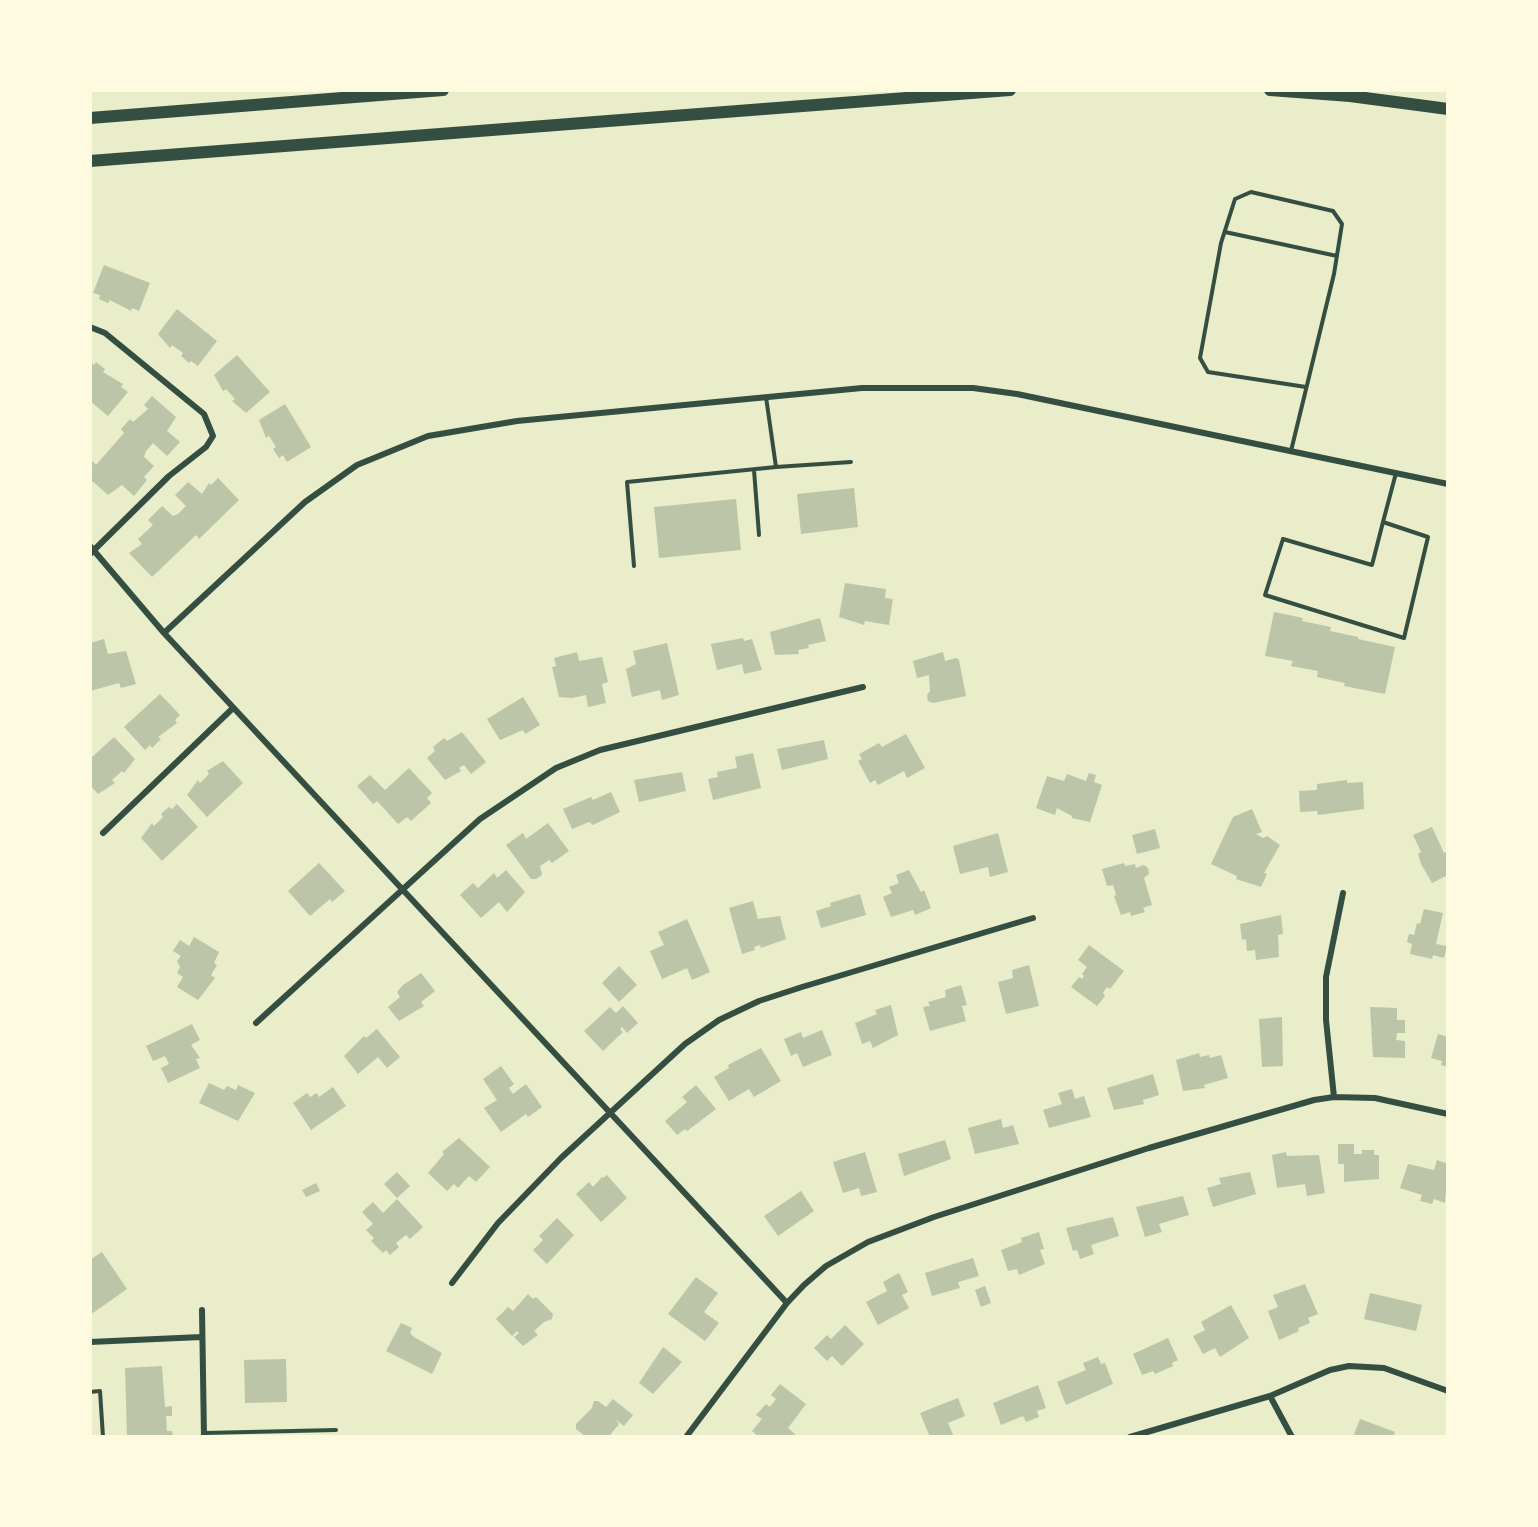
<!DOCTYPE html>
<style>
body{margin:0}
#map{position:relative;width:1538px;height:1527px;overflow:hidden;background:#e9edc9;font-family:Overpass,sans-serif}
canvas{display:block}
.frame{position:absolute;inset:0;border:92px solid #fefae0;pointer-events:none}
</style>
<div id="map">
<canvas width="1538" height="1527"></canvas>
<div class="frame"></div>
</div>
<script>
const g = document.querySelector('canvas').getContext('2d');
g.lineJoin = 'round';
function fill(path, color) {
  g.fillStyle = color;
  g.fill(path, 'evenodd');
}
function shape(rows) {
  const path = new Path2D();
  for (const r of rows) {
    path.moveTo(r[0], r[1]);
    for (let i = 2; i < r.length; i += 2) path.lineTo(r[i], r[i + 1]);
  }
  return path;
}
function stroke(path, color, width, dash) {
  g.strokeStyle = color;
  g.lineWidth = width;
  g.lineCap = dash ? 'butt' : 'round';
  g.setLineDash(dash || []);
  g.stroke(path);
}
const building = shape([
 [104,265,150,283,139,311,132,308,131,311,110,300,108,303,99,299,100,295,93,293],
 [177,309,217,341,198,366,191,361,189,363,181,356,183,353,172,345,170,348,158,334],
 [237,355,270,392,246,413,232,401,235,399,226,389,223,391,214,375],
 [90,361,94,365,96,362,105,369,103,372,123,384,121,387,128,392,108,416,90,401],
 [152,396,176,417,167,431,180,442,167,456,153,443,146,451,144,457,154,466,144,477,147,480,134,496,122,485,108,495,90,479,90,463,92,461,96,465,124,433,121,429,130,419,133,422,148,409,144,405],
 [285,404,311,447,287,462,283,455,279,458,273,449,276,447,269,436,266,438,259,420],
 [218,478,239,500,199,539,196,535,152,577,129,553,142,544,138,539,153,525,148,520,162,506,173,516,178,514,186,506,175,495,188,482,202,494,209,483,211,485],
 [854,488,858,527,801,534,797,494],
 [736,499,741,550,659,558,654,507],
 [845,583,886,589,885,598,893,599,889,625,865,621,864,625,839,617],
 [1274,612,1303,618,1302,621,1331,627,1330,631,1358,637,1358,639,1395,647,1385,694,1344,686,1345,683,1317,677,1318,671,1291,666,1293,661,1265,656],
 [820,618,826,641,808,645,809,648,798,650,799,654,775,655,770,632],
 [743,638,744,641,752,639,762,670,744,674,742,664,717,670,711,644],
 [104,639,108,654,126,651,136,684,121,688,119,683,90,691,90,643],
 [667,643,679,695,662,700,660,690,632,697,626,669,636,664,633,651],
 [577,652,579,661,602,657,608,682,602,684,606,703,588,707,586,695,572,698,559,697,552,667,556,666,554,658],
 [943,652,945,661,956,658,959,660,966,696,933,703,928,701,927,695,930,691,929,675,917,678,913,661],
 [160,694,180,715,175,720,177,723,158,737,161,739,152,748,150,745,145,750,124,727],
 [523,697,540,725,525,734,523,730,500,740,487,719],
 [462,732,486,762,471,774,464,765,459,768,461,771,445,780,427,758,435,751,433,747,444,738,447,741],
 [906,734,925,768,907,778,904,771,878,785,875,780,870,783,858,761,862,759,859,754,879,743,882,747],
 [114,737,135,759,124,773,122,771,112,780,115,783,98,794,90,785,90,759],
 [824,740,828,759,782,770,777,749],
 [753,753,761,788,713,800,708,779,718,777,717,772,737,768,735,757],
 [223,761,243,783,207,817,187,795,198,780,200,783,209,774,207,771],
 [409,768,432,793,427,798,431,803,411,821,407,817,398,824,377,801,373,804,357,786,370,775,385,790],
 [682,772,686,791,639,802,634,780],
 [1089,773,1096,775,1094,782,1102,785,1090,822,1072,818,1072,816,1057,808,1055,815,1036,808,1047,776,1064,781,1067,774,1086,781],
 [1347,780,1347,783,1363,782,1364,809,1318,815,1317,811,1300,812,1299,791,1317,790,1317,784],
 [611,792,620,812,593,825,589,822,572,829,563,809,591,797,593,800],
 [177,804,198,827,162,861,141,838,152,823,154,826,163,817,161,814,169,807,172,809],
 [1252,809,1262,832,1256,834,1263,838,1267,836,1280,845,1264,873,1267,874,1261,887,1236,879,1237,876,1211,864,1233,817],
 [548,823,569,851,552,863,549,860,540,866,542,875,536,879,531,879,506,845,523,833,526,839],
 [1432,827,1444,853,1448,851,1448,875,1432,883,1421,864,1418,854,1421,852,1413,835],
 [1155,829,1160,848,1137,854,1132,835],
 [998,833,1008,872,990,877,988,867,960,874,953,846],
 [319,863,345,891,332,902,330,899,310,916,288,891],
 [1124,863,1125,866,1135,864,1136,868,1144,865,1148,868,1149,874,1144,878,1152,905,1143,908,1145,912,1131,916,1130,912,1121,915,1114,896,1116,895,1113,885,1107,886,1102,869],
 [506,870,525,892,507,912,499,902,481,918,460,895,473,883,478,888,494,873,497,878],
 [909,870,921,892,924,890,931,908,915,915,913,910,891,917,883,897,892,893,889,887,899,883,896,875],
 [860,894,866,915,821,928,816,911,831,906,830,903],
 [753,901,758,919,780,916,786,939,761,948,760,945,754,947,755,950,742,954,729,908],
 [1424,909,1443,913,1436,944,1447,946,1444,958,1433,955,1432,959,1410,954,1412,944,1407,942,1409,934,1414,935,1417,923,1420,924],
 [1281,915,1283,934,1278,935,1279,957,1256,960,1255,950,1247,951,1246,939,1242,940,1240,924],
 [687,919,710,972,692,980,687,968,662,979,650,951,664,945,658,932],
 [194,937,219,952,214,963,217,965,211,975,215,978,198,1000,177,987,183,977,177,973,180,967,177,961,181,956,173,951,180,940,189,946],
 [1089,945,1124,971,1110,989,1107,987,1103,993,1105,996,1097,1006,1071,987,1079,977,1082,979,1084,976,1082,974,1087,967,1078,960],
 [1029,965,1039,1006,1006,1014,998,982,1013,978,1012,970],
 [619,966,637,985,619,1002,602,983],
 [421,973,435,991,421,1002,424,1006,399,1021,388,1007,400,997,397,992,403,985],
 [961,985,967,1005,962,1006,966,1021,930,1031,923,1007,930,1006,928,1002,946,997,945,990],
 [891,1005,898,1035,873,1048,870,1041,862,1044,855,1023,877,1014,875,1010],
 [623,1006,638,1023,627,1033,622,1027,620,1029,623,1032,603,1051,584,1031,610,1007,616,1013],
 [1370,1007,1397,1008,1397,1020,1405,1020,1405,1033,1397,1033,1396,1040,1405,1041,1405,1058,1373,1057],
 [1282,1017,1283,1066,1262,1067,1259,1019],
 [192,1024,200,1040,191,1045,200,1058,196,1059,200,1068,168,1083,161,1068,169,1064,165,1056,153,1061,146,1046],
 [377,1029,400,1057,387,1068,378,1057,358,1074,344,1056,364,1036,366,1038],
 [822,1030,832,1055,803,1067,797,1053,791,1056,784,1039,801,1032,803,1038],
 [1438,1034,1448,1037,1448,1067,1441,1065,1442,1061,1431,1058],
 [761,1048,781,1081,754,1097,749,1089,729,1101,714,1077,729,1068,728,1065],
 [1199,1053,1200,1057,1209,1055,1210,1058,1221,1055,1228,1078,1204,1085,1205,1088,1183,1091,1176,1060],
 [501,1066,514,1084,509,1088,513,1094,526,1084,542,1107,528,1117,526,1114,501,1132,484,1108,497,1100,483,1079],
 [1153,1074,1159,1095,1143,1100,1144,1104,1114,1110,1107,1088],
 [209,1083,224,1090,227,1086,236,1090,238,1085,255,1093,238,1121,199,1103],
 [696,1085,716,1109,687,1131,685,1129,677,1135,665,1121,687,1102,682,1097],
 [333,1087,346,1106,311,1130,293,1103,307,1093,310,1097,317,1093,319,1097],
 [1072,1089,1075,1099,1084,1096,1091,1117,1049,1128,1043,1110,1062,1104,1058,1093],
 [1001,1119,1003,1128,1013,1125,1019,1144,975,1154,968,1128],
 [459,1138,490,1167,476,1182,469,1176,458,1188,454,1184,447,1191,428,1173,444,1154,442,1152],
 [945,1140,951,1159,904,1176,898,1154],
 [1338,1144,1354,1144,1354,1154,1362,1154,1362,1150,1374,1150,1374,1155,1379,1155,1379,1179,1344,1182,1344,1164,1338,1164],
 [865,1152,877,1192,861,1196,859,1188,843,1193,833,1162],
 [1286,1152,1287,1156,1319,1155,1325,1193,1307,1196,1305,1184,1277,1188,1272,1155],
 [1437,1160,1448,1164,1445,1203,1434,1199,1432,1204,1420,1201,1422,1195,1400,1188,1408,1164,1434,1170],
 [397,1172,410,1186,397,1198,384,1184],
 [1250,1172,1256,1194,1213,1207,1207,1188,1221,1184,1219,1178],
 [607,1175,627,1198,601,1222,576,1194,589,1182,593,1187,602,1177,603,1178],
 [316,1183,320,1191,306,1197,302,1190],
 [801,1191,814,1211,778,1236,764,1216],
 [1183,1196,1189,1215,1159,1224,1162,1232,1145,1237,1136,1207],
 [397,1199,423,1227,410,1239,406,1235,396,1243,399,1247,390,1255,386,1250,383,1253,371,1241,374,1238,366,1230,373,1224,362,1212,373,1202,383,1213],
 [1113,1217,1119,1236,1091,1245,1094,1254,1080,1259,1077,1250,1073,1251,1066,1228],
 [557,1218,574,1235,547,1264,533,1250,543,1240,539,1236],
 [1039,1232,1044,1249,1040,1250,1045,1264,1019,1275,1017,1269,1008,1271,1001,1250,1022,1242,1021,1238],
 [102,1252,127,1289,93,1313,90,1310,90,1260],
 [973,1258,979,1276,958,1282,960,1288,932,1296,925,1273],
 [899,1273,908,1292,902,1295,909,1308,878,1325,866,1302,887,1291,883,1282],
 [696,1277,718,1293,704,1312,719,1323,705,1341,668,1314],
 [1305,1284,1318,1314,1308,1318,1310,1323,1298,1328,1299,1331,1279,1340,1268,1311,1278,1307,1273,1295],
 [985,1286,991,1303,981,1307,975,1290],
 [1370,1293,1422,1305,1416,1331,1364,1319],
 [528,1294,533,1299,536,1297,553,1314,552,1319,544,1322,534,1331,538,1335,523,1346,514,1337,519,1333,517,1331,512,1336,496,1319,508,1307,513,1311],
 [1231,1305,1249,1338,1220,1357,1215,1348,1203,1354,1193,1336,1205,1330,1201,1322],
 [401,1323,412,1328,410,1333,414,1337,442,1353,432,1374,386,1351],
 [845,1325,864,1344,842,1366,832,1356,827,1361,814,1348,827,1335,831,1339],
 [1168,1338,1178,1360,1172,1363,1173,1366,1155,1374,1153,1371,1142,1375,1133,1354],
 [663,1347,682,1362,653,1394,639,1383],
 [1098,1357,1101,1364,1105,1363,1113,1384,1066,1405,1057,1382,1086,1370,1083,1363],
 [286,1359,287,1402,245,1403,244,1360],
 [162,1366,165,1407,172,1406,172,1416,166,1416,167,1431,172,1431,173,1437,127,1437,125,1368],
 [780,1384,806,1404,788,1428,796,1435,759,1437,752,1431,762,1419,756,1415,766,1404,770,1407,776,1399,771,1395],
 [1038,1385,1046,1408,1037,1411,1039,1417,1026,1422,1023,1416,1001,1425,993,1403],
 [958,1398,965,1416,948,1423,954,1437,930,1437,920,1413],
 [613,1399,633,1415,624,1426,616,1420,619,1424,610,1435,612,1437,586,1437,576,1429,576,1424,592,1408,594,1401,598,1401,606,1407],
 [1360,1419,1395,1432,1393,1437,1353,1437]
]);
const service = shape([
 [1225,232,1337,256],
 [1291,451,1334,274,1342,224,1333,211,1251,192,1235,199,1221,243,1200,358,1208,372,1306,387],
 [776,467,851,462],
 [754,470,759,535],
 [1383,522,1428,537,1404,638,1265,595,1283,539,1372,565,1383,522,1396,473],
 [634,566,627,482,776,467,766,397],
 [90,1392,100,1391,103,1437],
 [205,1433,336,1430]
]);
const minor = shape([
 [90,327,105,333,204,414,213,436,206,447,169,476,90,554],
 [90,546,164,633,787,1303],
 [164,633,305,502,357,465,428,436,517,421,862,388,973,388,1017,394,1448,484],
 [103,833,233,708],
 [256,1023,480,819,556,768,600,750,863,687],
 [1334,1097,1326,1020,1326,977,1343,893],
 [452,1283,498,1223,561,1158,685,1044,719,1020,759,1001,802,987,1033,918],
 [202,1310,204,1437],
 [90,1342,201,1337],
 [1270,1396,1292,1437],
 [686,1437,787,1303,804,1285,826,1266,868,1242,934,1217,1149,1148,1314,1100,1334,1097,1375,1098,1448,1114],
 [1130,1437,1270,1396,1330,1370,1349,1366,1384,1368,1448,1391]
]);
const trunk = shape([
 [1270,90,1350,96,1448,109],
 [90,118,443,90],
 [90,161,1010,90]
]);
fill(building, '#bcc5a7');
stroke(service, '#344e41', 4);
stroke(minor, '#344e41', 6);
stroke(trunk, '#344e41', 12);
</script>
